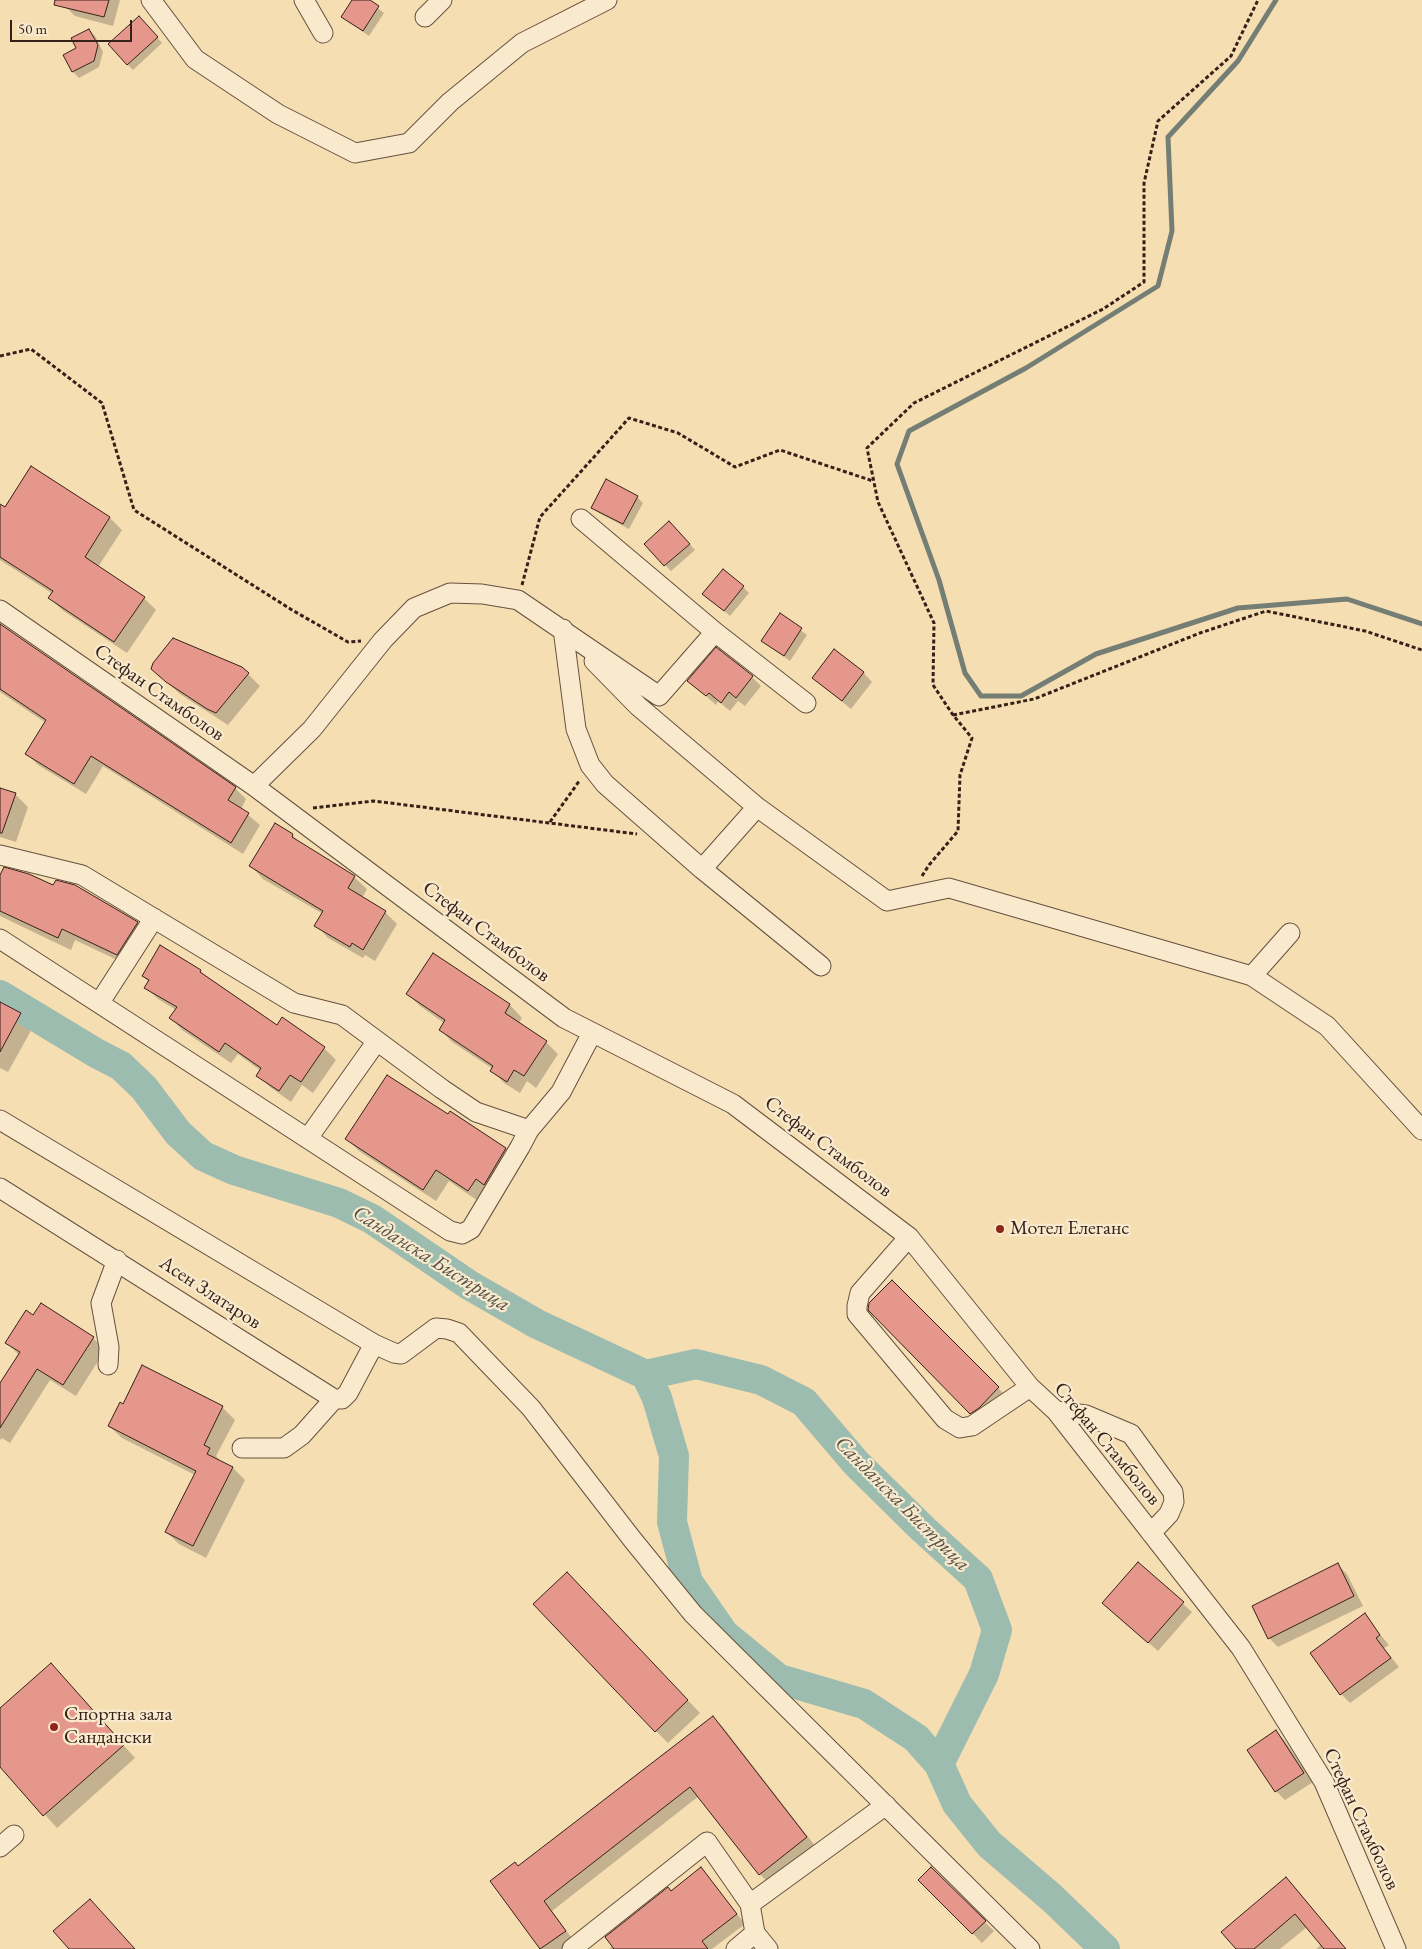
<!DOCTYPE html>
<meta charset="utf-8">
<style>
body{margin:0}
#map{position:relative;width:1422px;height:1949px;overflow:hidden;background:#f6deb3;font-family:"EB Garamond",serif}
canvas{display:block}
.scale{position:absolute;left:10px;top:20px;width:122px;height:22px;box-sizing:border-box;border:2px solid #362119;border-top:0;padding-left:6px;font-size:15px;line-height:18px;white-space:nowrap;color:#362119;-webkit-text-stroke:4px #f9eace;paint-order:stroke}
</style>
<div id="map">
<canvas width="1422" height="1949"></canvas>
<div class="scale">50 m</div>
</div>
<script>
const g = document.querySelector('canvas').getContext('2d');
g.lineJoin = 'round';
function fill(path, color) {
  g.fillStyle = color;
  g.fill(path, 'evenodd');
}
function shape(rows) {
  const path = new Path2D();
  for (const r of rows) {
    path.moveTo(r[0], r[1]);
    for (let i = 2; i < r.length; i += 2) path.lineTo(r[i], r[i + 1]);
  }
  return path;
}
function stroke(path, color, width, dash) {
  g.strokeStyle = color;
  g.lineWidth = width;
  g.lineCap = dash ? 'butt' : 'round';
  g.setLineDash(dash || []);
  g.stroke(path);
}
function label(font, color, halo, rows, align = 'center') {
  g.font = font + ' "EB Garamond",serif';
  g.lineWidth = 4.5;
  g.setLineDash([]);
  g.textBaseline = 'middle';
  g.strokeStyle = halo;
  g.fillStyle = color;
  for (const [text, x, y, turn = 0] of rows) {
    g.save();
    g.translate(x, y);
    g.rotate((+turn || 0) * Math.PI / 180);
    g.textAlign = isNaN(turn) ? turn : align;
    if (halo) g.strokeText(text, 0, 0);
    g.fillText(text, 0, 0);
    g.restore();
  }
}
const shadow = shape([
 [68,0,120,0,113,26,75,16,66,7],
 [353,0,367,0,384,13,369,36,342,17],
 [145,24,162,43,133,70,127,64],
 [89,30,95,36,103,52,99,67,79,78,73,72,64,55,78,48],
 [31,467,110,518,122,530,98,567,144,598,156,610,127,653,62,610,50,598,53,594,0,560,0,505,5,509],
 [637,497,643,503,629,529,599,513,593,508],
 [675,528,695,550,671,571,645,544],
 [743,587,749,593,730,616,708,597],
 [780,615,807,635,790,661,762,641],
 [0,626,235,788,246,799,241,809,260,825,243,854,103,766,86,794,38,765,27,754,46,723,0,692],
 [152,669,248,674,260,686,228,725,180,694],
 [863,672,872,682,851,709,813,678],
 [752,677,761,686,745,706,738,701,730,711,718,701,716,705,689,681],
 [0,790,15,794,28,807,16,842,0,837],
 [292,835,302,845,354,877,367,889,362,898,385,912,397,924,375,961,365,955,363,958,328,938,316,925,323,914,263,879,251,866],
 [0,878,137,923,150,935,130,966,75,940,71,950,0,916],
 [433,955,510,1005,522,1018,518,1024,546,1042,558,1054,536,1088,527,1081,520,1093,504,1083,492,1070,493,1069,452,1042,440,1029,444,1023,420,1006,408,994],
 [200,971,212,982,277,1027,324,1048,336,1060,313,1093,302,1085,291,1102,270,1087,258,1075,261,1071,238,1054,231,1063,182,1030,171,1018,176,1010,158,999,146,988,149,982,143,976],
 [0,1003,20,1014,33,1027,8,1072,0,1068],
 [450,1113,506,1149,518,1161,481,1203,449,1181,436,1201,359,1151,347,1139,449,1116],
 [892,1282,1011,1401,984,1425,870,1309],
 [34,1317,93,1338,105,1350,76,1396,50,1380,10,1443,2,1438,0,1440,0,1386,19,1355,7,1343],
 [143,1367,222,1407,235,1420,216,1456,221,1462,233,1468,245,1480,206,1558,179,1544,166,1532,195,1475,122,1438,109,1426,123,1405],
 [1138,1564,1192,1612,1158,1651,1113,1612],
 [1338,1565,1347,1574,1363,1606,1278,1647,1269,1638],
 [579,1586,700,1713,668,1743,656,1731],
 [1364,1615,1389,1645,1384,1648,1399,1667,1350,1703,1341,1694,1312,1654],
 [51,1664,135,1758,57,1828,0,1765,0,1710],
 [713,1717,722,1726,816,1847,769,1884,760,1874,699,1796,552,1911,574,1941,563,1949,542,1949,492,1881,518,1868],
 [1276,1732,1285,1741,1313,1782,1285,1800,1276,1791,1249,1750],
 [701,1869,745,1924,712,1949,609,1949,671,1892],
 [931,1869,994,1931,982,1943,920,1880],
 [1298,1891,1344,1946,1340,1949,1316,1949,1322,1944,1307,1927,1280,1949,1237,1949]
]);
const stream = shape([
 [1276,0,1238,61,1168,137,1172,231,1158,286,1026,368,909,431,897,464,939,580,965,673,981,696,1021,696,1096,654,1238,608,1347,599,1422,624]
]);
const river = shape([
 [0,995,96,1053,121,1066,144,1088,178,1133,203,1156,234,1170,339,1203,372,1219,469,1285,537,1324,646,1375,696,1364,761,1380,804,1402,856,1463,923,1529,978,1579,997,1630,984,1674,939,1764,957,1804,989,1844,1052,1898,1105,1949],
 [646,1375,657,1398,674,1456,672,1522,688,1582,724,1634,779,1679,864,1704,916,1738,939,1764]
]);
const building = shape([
 [55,0,109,0,104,17,54,5,55,0],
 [352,0,370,0,379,6,363,31,341,17,352,0],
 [139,16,158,37,127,65,108,44,139,16],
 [89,29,98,45,94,61,72,72,63,55,76,48,71,38,89,29],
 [31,466,110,517,85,557,145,597,114,642,48,598,53,591,0,557,0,504,5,507,31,466],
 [606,479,638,496,623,524,591,508,606,479],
 [669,521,690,544,664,566,644,544,669,521],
 [723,569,744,586,724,611,702,594,723,569],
 [780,613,802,628,784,656,761,641,780,613],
 [0,624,236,787,228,800,249,813,231,843,91,756,74,784,25,754,46,720,0,689,0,624],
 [173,638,242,667,249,673,216,713,207,709,166,682,151,669,153,663,173,638],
 [716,647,753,676,736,698,729,692,721,703,709,693,706,696,687,681,716,647],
 [834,649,864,672,842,701,812,678,834,649],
 [0,788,16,793,2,833,0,833,0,788],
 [275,823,293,834,292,837,355,876,348,888,386,911,363,950,352,943,350,947,314,926,323,911,249,866,275,823],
 [4,867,29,874,53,885,56,880,75,885,138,922,117,955,62,929,58,938,0,911,0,875,4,867],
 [160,945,201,970,200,972,277,1025,282,1017,325,1047,301,1082,290,1075,279,1091,256,1076,261,1068,225,1043,219,1052,169,1018,177,1007,144,988,149,980,142,976,160,945],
 [433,953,510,1004,505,1013,547,1041,524,1076,514,1070,507,1082,490,1071,493,1066,439,1030,445,1020,406,994,433,953],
 [0,1002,21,1013,0,1052,0,1002],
 [387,1075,448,1114,450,1111,506,1148,484,1185,476,1179,468,1191,436,1170,423,1190,345,1139,387,1075],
 [892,1280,999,1387,979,1408,970,1414,868,1310,869,1303,892,1280],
 [41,1303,94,1337,63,1385,37,1369,0,1428,0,1383,20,1352,5,1343,26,1310,33,1315,41,1303],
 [142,1365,223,1406,204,1445,210,1448,207,1454,233,1467,193,1546,165,1532,196,1471,108,1426,120,1402,123,1404,142,1365],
 [1138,1562,1184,1602,1148,1643,1102,1603,1138,1562],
 [1338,1563,1354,1596,1268,1639,1252,1606,1338,1563],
 [567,1572,688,1700,655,1732,533,1604,567,1572],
 [1365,1613,1380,1635,1376,1638,1391,1658,1340,1695,1310,1653,1365,1613],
 [51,1663,124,1745,43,1816,0,1767,0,1708,51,1663],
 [713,1716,807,1837,759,1875,690,1787,544,1901,566,1931,540,1949,490,1881,515,1862,518,1866,713,1716],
 [1276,1730,1304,1773,1275,1792,1247,1750,1276,1730],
 [701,1867,737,1914,702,1941,708,1949,614,1949,605,1937,668,1887,671,1891,701,1867],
 [931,1867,986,1921,972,1934,918,1880,931,1867],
 [1286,1877,1346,1949,1324,1949,1295,1914,1254,1949,1236,1949,1221,1932,1286,1877],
 [90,1899,135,1949,69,1949,53,1931,90,1899]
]);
const path = shape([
 [0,356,31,349,102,403,134,510,292,610,348,642,361,641],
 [522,585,540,517,629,418,678,433,735,467,780,450,873,481],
 [953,715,1034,699,1200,633,1266,611,1365,631,1422,650],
 [313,808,374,801,637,834],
 [550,822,580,780],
 [922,876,929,865,958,831,960,775,972,738,953,715,933,685,934,623,878,502,867,448,914,403,1103,309,1144,282,1144,183,1158,121,1231,56,1258,0]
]);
const minor = shape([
 [151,0,195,59,278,114,355,153,409,143,450,102,522,43,607,0],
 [304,0,323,33],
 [425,17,442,0],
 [0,610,254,786,564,1018,733,1104,909,1237,1030,1387,1056,1411,1241,1648,1324,1782,1396,1949],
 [563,629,576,729,590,765,605,784,702,869,821,966],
 [715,632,806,703],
 [594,661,638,706,757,807],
 [254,786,312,729,383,640,414,608,450,593,482,594,518,600,659,696,715,632,581,519],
 [0,855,82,875,294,1003,342,1015,442,1089,476,1112,529,1130,561,1092,592,1033],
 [702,869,757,807,887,901,949,888,1252,976,1290,933],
 [0,939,450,1231,462,1234,471,1229,520,1147,529,1130],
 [1252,976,1327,1026,1422,1130],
 [100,1002,154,918],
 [0,1120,374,1344],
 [308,1138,377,1041],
 [0,1188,334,1399,342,1399,348,1393,374,1344,394,1353,401,1354,436,1328,447,1329,459,1333,531,1408,632,1539,693,1614,1030,1949],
 [909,1237,860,1293,857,1306,857,1314,945,1419,960,1428,972,1426,1030,1387],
 [108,1365,109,1347,101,1303,117,1260],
 [1056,1411,1086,1415,1131,1434,1173,1492,1174,1502,1169,1514,1151,1533],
 [242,1448,284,1448,302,1435,334,1399],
 [0,1847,14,1835],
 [750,1904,886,1805],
 [572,1949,707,1842,750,1904,755,1933,768,1949],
 [736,1949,755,1933]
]);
const markers = [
 [1000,1229,5,"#8f2418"],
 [54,1727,5,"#8f2418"]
];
const streetNames = [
 ["Стефан Стамболов",159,693,35],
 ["Стефан Стамболов",486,932,37],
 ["Стефан Стамболов",828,1147,37],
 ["Асен Златаров",210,1293,33],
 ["Стефан Стамболов",1107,1444,50],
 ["Стефан Стамболов",1361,1819,65]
];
const poiNames = [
 ["Мотел Елеганс",1010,1229],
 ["Спортна зала",64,1715],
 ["Сандански",64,1738]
];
const waterNames = [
 ["Санданска Бистрица",431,1259,32],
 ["Санданска Бистрица",902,1504,45]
];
fill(shadow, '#0003');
stroke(stream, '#747e74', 5);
stroke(river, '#9dbcb0', 30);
fill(building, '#e5978b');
stroke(building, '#362119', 1);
stroke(minor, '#665040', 21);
stroke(path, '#362119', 3, [4, 2.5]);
stroke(minor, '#f9eace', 19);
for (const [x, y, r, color] of markers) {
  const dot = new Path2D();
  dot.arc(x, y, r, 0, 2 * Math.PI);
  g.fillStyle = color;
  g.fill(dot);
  stroke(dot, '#f9eace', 2);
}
label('20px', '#362119', '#f9eace', streetNames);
label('20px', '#362119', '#f9eace', poiNames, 'left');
label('italic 21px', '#555046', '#f9eace', waterNames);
</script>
